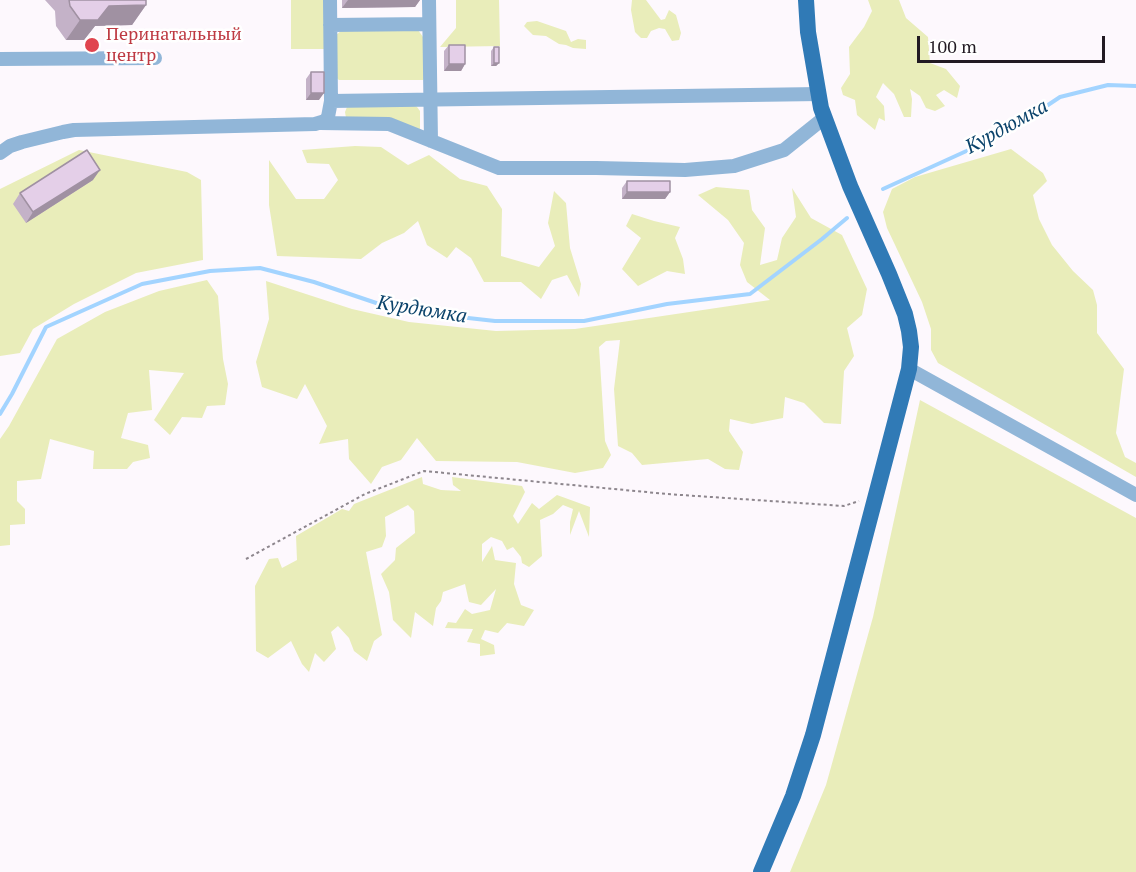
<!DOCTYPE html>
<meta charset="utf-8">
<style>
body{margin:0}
#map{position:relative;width:1136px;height:872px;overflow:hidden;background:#fdf8fd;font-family:"PT Serif",serif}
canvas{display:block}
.scale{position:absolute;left:917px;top:36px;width:188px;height:27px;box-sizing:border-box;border:3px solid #221a23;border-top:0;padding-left:8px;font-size:18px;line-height:21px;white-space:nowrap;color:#221a23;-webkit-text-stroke:4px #fff;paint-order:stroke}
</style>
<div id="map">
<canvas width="1136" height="872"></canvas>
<div class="scale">100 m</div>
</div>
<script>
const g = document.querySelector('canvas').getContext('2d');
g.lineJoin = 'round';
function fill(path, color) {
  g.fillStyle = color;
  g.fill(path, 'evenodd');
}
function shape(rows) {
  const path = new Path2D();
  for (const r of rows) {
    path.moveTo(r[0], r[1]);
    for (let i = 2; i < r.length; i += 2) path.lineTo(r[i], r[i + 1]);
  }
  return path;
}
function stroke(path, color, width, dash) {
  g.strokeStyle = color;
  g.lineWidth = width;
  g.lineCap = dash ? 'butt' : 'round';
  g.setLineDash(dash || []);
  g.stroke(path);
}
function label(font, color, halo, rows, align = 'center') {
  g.font = font + ' "PT Serif",serif';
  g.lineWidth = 5;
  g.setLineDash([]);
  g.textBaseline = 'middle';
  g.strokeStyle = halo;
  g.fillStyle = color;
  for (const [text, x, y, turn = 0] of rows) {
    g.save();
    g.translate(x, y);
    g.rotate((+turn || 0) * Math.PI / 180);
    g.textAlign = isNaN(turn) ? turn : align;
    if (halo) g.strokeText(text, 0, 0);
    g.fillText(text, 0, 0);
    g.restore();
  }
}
const green = shape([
 [291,0,325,0,325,49,291,49],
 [456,0,499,0,500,46,440,47,456,28],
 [632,0,646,0,661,20,665,19,669,10,676,15,681,33,679,40,672,41,665,29,659,28,651,31,647,38,641,38,635,32,631,10],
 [868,0,899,0,906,18,928,37,930,63,946,69,960,86,957,98,944,90,936,95,945,106,935,111,926,108,920,96,910,89,912,99,911,117,904,117,894,94,883,83,876,97,884,106,885,121,879,118,875,130,857,115,855,100,843,95,841,88,850,74,849,47,864,27,872,11],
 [537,21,566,31,571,42,578,39,586,40,586,49,573,48,566,45,559,44,546,36,533,35,524,26,527,22],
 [342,30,418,30,423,37,426,77,423,80,339,80,335,77,335,36],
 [413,105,417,107,420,111,420,133,346,118,345,112,347,107],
 [355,146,381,147,408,165,429,155,460,179,487,186,502,209,501,256,539,267,555,246,548,223,554,191,566,203,570,248,581,284,579,297,567,275,552,280,541,299,521,282,484,282,471,258,456,247,447,258,427,245,418,221,404,233,382,243,361,259,277,256,269,205,269,160,296,199,324,199,338,180,329,164,307,163,302,150],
 [1011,149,1043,173,1047,181,1033,195,1039,219,1052,245,1073,271,1093,290,1097,305,1097,333,1124,369,1116,433,1125,457,1136,463,1136,477,938,363,931,350,931,329,922,302,887,228,883,212,892,189,915,177],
 [79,150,187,172,201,180,203,260,136,273,74,304,33,329,20,353,0,356,0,189],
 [716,187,749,190,752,210,765,228,760,265,777,260,782,238,796,217,792,188,811,218,842,235,867,289,862,315,847,328,854,356,844,371,841,424,824,423,804,403,785,397,783,418,752,424,730,419,729,431,743,452,739,470,725,469,708,459,642,465,632,453,618,446,614,389,620,340,606,341,599,347,605,441,611,455,603,468,575,473,517,462,436,461,417,438,401,460,382,467,371,484,349,459,348,439,319,444,327,426,305,384,297,399,262,387,256,362,269,319,266,281,352,309,409,322,496,331,575,329,770,300,747,282,740,265,744,243,728,220,698,195],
 [632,214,654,221,680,227,675,238,683,259,685,274,667,271,638,286,622,269,641,238,626,226],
 [207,280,218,296,223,359,228,384,225,405,207,406,202,418,182,417,170,435,154,420,184,373,149,370,152,410,128,413,121,438,148,445,150,458,133,462,127,469,93,469,94,451,50,439,41,479,17,481,17,501,25,509,25,524,10,525,10,545,0,546,0,439,9,426,57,339,105,312,159,291],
 [920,400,1136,518,1136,872,790,872,826,785,873,617],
 [422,477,423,484,441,490,461,491,453,485,452,477,522,486,525,492,513,516,518,524,532,503,539,509,557,495,590,507,589,537,579,511,570,535,570,522,573,509,563,505,553,514,540,520,542,556,529,567,522,563,521,557,513,547,507,550,502,541,491,537,482,544,482,562,492,546,495,560,516,563,514,584,521,605,534,610,524,626,507,623,498,633,485,630,481,639,494,645,495,654,480,656,480,644,467,642,473,629,445,628,448,622,456,623,465,609,472,614,490,610,496,589,481,605,469,602,465,584,443,592,441,601,436,608,433,626,415,612,411,638,393,620,389,592,381,574,395,560,396,548,415,533,414,511,408,505,385,517,386,536,382,547,366,552,382,635,374,641,367,661,354,651,349,638,338,626,331,632,336,649,324,662,315,653,309,672,302,664,291,641,268,658,256,651,255,586,269,559,278,558,282,568,297,560,296,536,342,509,349,511,354,504]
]);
const stream = shape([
 [883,189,1006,133,1060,97,1108,85,1136,86],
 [0,414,12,394,46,327,142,284,210,271,260,268,314,282,397,310,495,321,584,321,667,304,750,294,822,239,847,218]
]);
const path = shape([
 [246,559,365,494,424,471,667,494,844,506,859,501]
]);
const minor = shape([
 [429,0,431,141],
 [330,25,429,24],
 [0,59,155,58],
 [331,101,819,94],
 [320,123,389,124,499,168,596,168,685,170,734,166,784,150,824,118],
 [0,153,10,146,22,142,63,132,74,130,315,124,325,121,328,117,331,101,330,0],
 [909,369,1136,495]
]);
const major = shape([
 [761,872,793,796,813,735,909,369,911,347,909,331,905,314,889,274,850,186,821,108,808,32,806,0]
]);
const wall = shape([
 [45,0,146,0,146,5,132,25,95,26,84,40,66,40,56,26,55,11],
 [342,0,420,0,415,7,342,8],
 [449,45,465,64,461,71,444,71,444,51],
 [494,47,499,63,496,66,491,66,491,51],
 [311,72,319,100,306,100,306,79],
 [93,180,26,223,13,204,20,193],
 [627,181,670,192,665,199,622,199,622,188]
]);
const shadedWall = shape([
 [348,0,420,0,415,7,342,8],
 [146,5,132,25,95,26,84,40,66,40,80,20,109,6],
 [494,63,499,63,496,66,491,66],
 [449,64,465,64,461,71,444,71],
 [311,93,324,93,319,100,306,100],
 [100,170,93,180,26,223,33,212],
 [627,192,670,192,665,199,622,199]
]);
const building = shape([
 [69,0,146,0,146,5,109,6,98,20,80,20,70,6,69,0],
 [449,45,465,45,465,64,449,64,449,45],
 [494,47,499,47,499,63,494,63,494,47],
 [311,72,324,72,324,93,311,93,311,72],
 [87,150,100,170,33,212,20,193,87,150],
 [627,181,670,181,670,192,627,192,627,181]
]);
const markers = [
 [92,45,8,"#e0444e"]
];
const healthNames = [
 ["Перинатальный",106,35],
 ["центр",106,56]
];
const waterNames = [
 ["Курдюмка",1007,127,-29],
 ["Курдюмка",422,310,9]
];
fill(green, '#e9edba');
stroke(stream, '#a3d4ff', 4);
stroke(path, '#8d868d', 2, [3, 3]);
stroke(minor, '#91b6d8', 14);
stroke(major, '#307ab6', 16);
fill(wall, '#c4b2c8');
fill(shadedWall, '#a091a2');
fill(building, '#e4cfe8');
stroke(building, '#a091a2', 1.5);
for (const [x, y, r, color] of markers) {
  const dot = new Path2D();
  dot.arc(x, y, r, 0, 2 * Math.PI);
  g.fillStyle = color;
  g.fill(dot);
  stroke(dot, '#fff', 2);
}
label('18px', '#be3a42', '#fff', healthNames, 'left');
label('italic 20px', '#0b436b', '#fff', waterNames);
</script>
